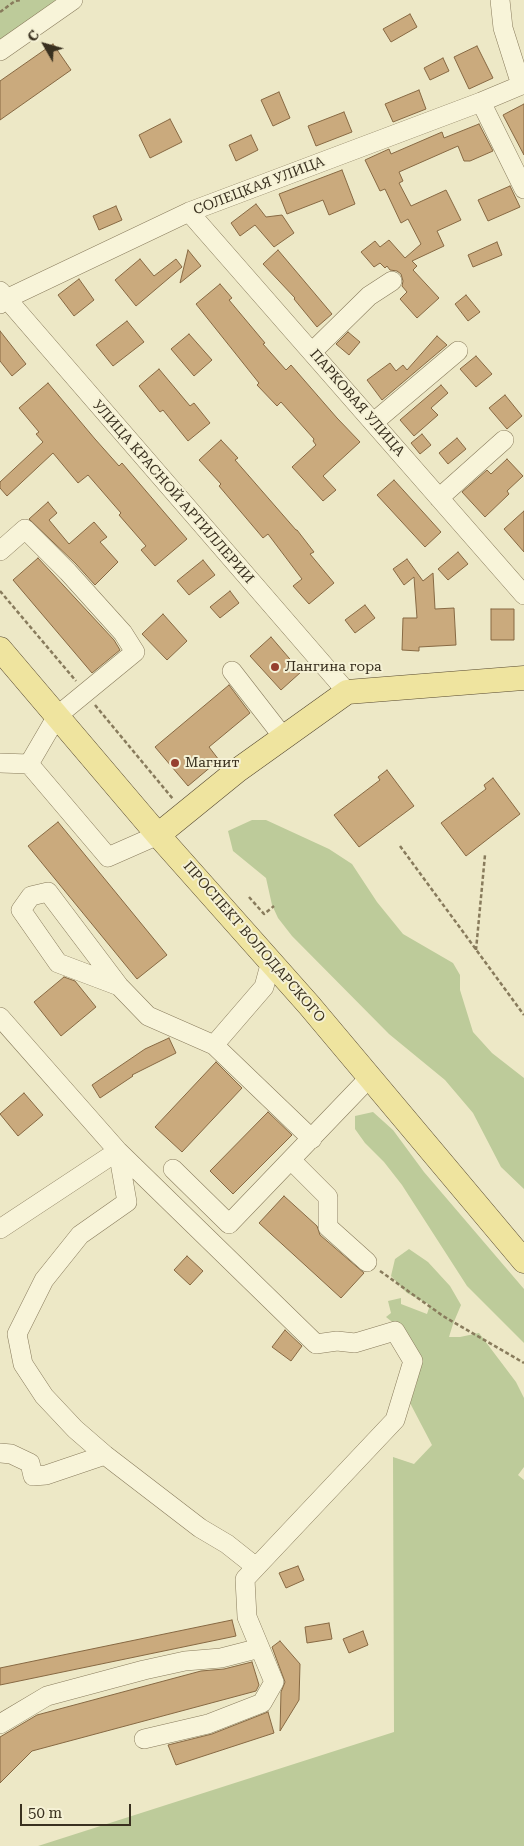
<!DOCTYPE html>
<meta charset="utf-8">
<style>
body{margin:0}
#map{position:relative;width:524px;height:1846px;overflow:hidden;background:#ede8c6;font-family:"Roboto Serif",serif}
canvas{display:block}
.north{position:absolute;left:20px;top:20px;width:50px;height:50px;-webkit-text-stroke:4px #f5f1d5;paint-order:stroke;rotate:308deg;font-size:14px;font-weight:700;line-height:20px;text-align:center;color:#39301f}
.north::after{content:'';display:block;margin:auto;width:18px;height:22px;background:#39301f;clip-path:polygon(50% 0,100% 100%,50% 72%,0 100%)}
.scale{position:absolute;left:20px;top:1804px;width:111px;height:22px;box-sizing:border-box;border:2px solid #39301f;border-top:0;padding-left:6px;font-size:15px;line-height:18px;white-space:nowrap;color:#39301f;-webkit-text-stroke:4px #f5f1d5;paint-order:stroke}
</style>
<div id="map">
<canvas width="524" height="1846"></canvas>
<div class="north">С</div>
<div class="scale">50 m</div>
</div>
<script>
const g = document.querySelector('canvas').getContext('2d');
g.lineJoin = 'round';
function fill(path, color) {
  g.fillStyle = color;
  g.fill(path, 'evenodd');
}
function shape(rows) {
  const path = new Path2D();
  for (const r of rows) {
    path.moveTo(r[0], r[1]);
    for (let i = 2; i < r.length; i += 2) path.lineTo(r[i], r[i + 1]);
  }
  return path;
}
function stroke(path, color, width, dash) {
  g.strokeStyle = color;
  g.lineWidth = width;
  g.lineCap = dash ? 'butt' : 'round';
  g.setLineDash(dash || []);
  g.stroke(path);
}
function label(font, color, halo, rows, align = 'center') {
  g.font = font + ' "Roboto Serif",serif';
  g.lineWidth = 4;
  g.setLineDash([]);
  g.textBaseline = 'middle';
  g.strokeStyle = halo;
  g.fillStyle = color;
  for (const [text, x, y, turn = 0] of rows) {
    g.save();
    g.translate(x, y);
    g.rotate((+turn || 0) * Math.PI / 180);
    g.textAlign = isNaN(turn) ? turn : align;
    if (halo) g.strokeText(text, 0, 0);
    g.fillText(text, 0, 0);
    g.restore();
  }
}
const green = shape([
 [0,0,65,0,0,44],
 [252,820,266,820,329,849,352,864,377,902,403,934,453,963,460,975,460,990,473,1032,492,1053,524,1078,524,1189,501,1167,473,1113,445,1080,389,1034,292,936,278,918,272,905,266,878,233,851,228,831],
 [373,1112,393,1130,424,1172,524,1289,524,1343,467,1286,402,1185,384,1162,365,1143,355,1129,355,1116],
 [409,1249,428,1262,450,1286,461,1305,453,1324,449,1337,460,1337,479,1333,516,1382,524,1398,524,1467,518,1475,524,1480,524,1846,38,1846,394,1732,393,1457,414,1464,432,1445,410,1403,417,1382,415,1368,401,1329,386,1317,391,1313,388,1301,401,1298,401,1304,427,1314,430,1305,407,1293,391,1276,395,1259]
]);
const building = shape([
 [410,14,417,27,391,42,383,29,410,14],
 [53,44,71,70,0,120,0,81,53,44],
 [477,46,493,78,469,89,454,57,477,46],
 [443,58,449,71,430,80,424,68,443,58],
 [419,90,426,109,393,122,385,104,419,90],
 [279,92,290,118,273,126,261,100,279,92],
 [524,104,524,155,503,115,524,104],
 [344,112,352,132,316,146,308,126,344,112],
 [170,119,182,142,150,158,139,135,170,119],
 [479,124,493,151,470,161,464,161,458,146,399,172,403,181,399,183,411,206,446,190,461,220,437,231,444,246,412,261,417,266,413,270,439,298,417,318,400,299,407,292,402,286,403,281,401,274,397,271,390,270,387,266,385,268,380,263,374,267,361,252,375,241,380,247,389,240,405,258,421,244,408,219,401,223,385,189,380,191,365,160,389,149,391,154,442,132,444,138,479,124],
 [251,135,258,150,236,161,229,145,251,135],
 [342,170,355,204,329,215,323,200,287,214,279,194,342,170],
 [510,186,520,207,488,221,478,200,510,186],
 [256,204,266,217,282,215,294,233,274,247,255,225,240,236,231,223,256,204],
 [116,206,122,220,99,230,93,216,116,206],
 [497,242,502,255,473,267,468,255,497,242],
 [188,250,201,266,180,283,188,250],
 [278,250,332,314,317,327,294,299,295,298,263,264,278,250],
 [140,259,154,276,176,259,182,267,136,306,115,280,140,259],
 [79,279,94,300,74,316,58,295,79,279],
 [220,284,232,298,229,300,265,343,263,344,286,370,291,365,337,418,360,442,323,476,336,490,323,501,292,467,316,445,313,441,314,439,281,402,277,406,257,385,259,383,196,304,220,284],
 [466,295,480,312,468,321,455,304,466,295],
 [127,321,144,342,113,366,96,345,127,321],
 [0,331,26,364,12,376,0,361,0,331],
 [348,332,360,342,349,355,336,344,348,332],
 [189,334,212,360,194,376,171,349,189,334],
 [437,336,447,345,382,400,367,380,390,363,396,371,403,365,407,370,437,336],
 [476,356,492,374,476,387,460,369,476,356],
 [159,369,190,406,194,403,210,423,188,441,163,410,160,412,139,386,159,369],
 [48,383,95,439,119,466,122,463,187,539,155,566,141,550,146,546,119,515,121,513,88,475,78,483,53,453,7,496,0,488,0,482,43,442,36,434,39,432,19,408,48,383],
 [441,385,448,393,431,408,438,415,414,436,400,420,441,385],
 [505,395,522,416,507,429,489,408,505,395],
 [422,434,431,445,420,454,411,443,422,434],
 [457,438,466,449,448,464,439,453,457,438],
 [221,440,238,458,235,460,296,530,297,530,314,552,310,554,334,583,309,604,293,586,302,579,268,534,263,538,219,486,221,484,199,460,221,440],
 [507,459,523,476,507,491,509,494,485,517,462,492,487,470,491,474,507,459],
 [394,480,441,532,425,547,377,495,394,480],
 [48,502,57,513,49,520,69,544,94,522,107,537,100,542,118,562,95,585,76,564,29,519,48,502],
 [524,511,524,552,504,529,524,511],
 [458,552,468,564,448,580,438,569,458,552],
 [38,558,114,640,120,650,92,673,13,580,38,558],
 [407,559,423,581,433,573,435,609,454,608,456,645,419,647,419,651,402,650,403,618,417,618,414,577,404,585,393,569,407,559],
 [203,560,215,575,189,595,177,581,203,560],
 [230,591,239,603,220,618,210,607,230,591],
 [365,605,375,618,355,633,345,620,365,605],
 [491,609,514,609,514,640,491,640,491,609],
 [163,614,187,641,167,660,142,634,163,614],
 [271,637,301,672,281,690,250,656,271,637],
 [229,685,250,713,209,747,219,760,188,786,155,747,229,685],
 [387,770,414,806,359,847,334,815,380,780,378,777,387,770],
 [493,778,520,814,466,856,441,823,486,789,484,785,493,778],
 [58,822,167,955,137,979,28,846,58,822],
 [64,977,75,981,96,1007,61,1036,34,1002,64,977],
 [169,1038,176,1053,132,1075,133,1076,100,1098,92,1085,145,1049,169,1038],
 [216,1062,242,1088,182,1152,155,1127,216,1062],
 [24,1093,43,1115,18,1136,0,1114,24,1093],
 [268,1112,292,1135,233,1194,210,1171,268,1112],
 [284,1196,317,1226,320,1235,364,1273,341,1298,259,1223,284,1196],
 [187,1256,203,1271,190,1285,174,1270,187,1256],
 [285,1330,302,1346,291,1361,272,1347,285,1330],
 [298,1566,304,1580,286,1588,279,1573,298,1566],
 [232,1620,236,1636,0,1685,0,1668,232,1620],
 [329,1623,332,1639,307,1643,305,1627,329,1623],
 [363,1631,368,1645,349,1653,343,1639,363,1631],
 [280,1641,300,1664,299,1700,280,1731,281,1692,285,1682,272,1647,280,1641],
 [252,1662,259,1685,256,1691,32,1751,0,1783,0,1737,37,1715,201,1671,224,1669,252,1662],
 [268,1712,274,1733,176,1765,168,1745,212,1734,268,1712]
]);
const path = shape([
 [0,12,15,1,21,0],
 [0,591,76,681],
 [95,705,173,799],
 [400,846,524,1015],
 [249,897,264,914,274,906],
 [476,950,485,855],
 [380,1271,443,1316,524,1363]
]);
const minor = shape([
 [500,0,503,28,521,85],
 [0,51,73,0],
 [481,102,524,189],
 [189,212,524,595],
 [0,291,347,692],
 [0,304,6,299,189,212,481,102,524,84],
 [312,352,369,296,392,281],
 [374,422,458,351],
 [439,498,504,440],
 [0,551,25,529,68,572,123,633,135,652,57,716,29,764,108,857,158,835],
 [232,671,284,738],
 [0,763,29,764],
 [119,986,58,963,21,910,31,896,48,892,119,986,148,1016,214,1045,264,987,271,961],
 [0,1017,118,1151,316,1344,337,1341,355,1343,395,1331,413,1361,395,1420,245,1579,247,1617,274,1682,262,1703,208,1724,144,1739],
 [214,1045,312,1139],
 [118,1151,127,1202,80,1235,44,1280,17,1334,23,1364,44,1396,75,1429,105,1455,200,1528,227,1544,256,1567],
 [291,1160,328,1197,328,1227,367,1262],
 [173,1169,229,1224,370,1077],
 [0,1229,118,1151],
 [0,1453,11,1454,30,1463,33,1476,46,1475,105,1455],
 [0,1724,47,1696,144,1670,185,1661,221,1658,260,1648]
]);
const major = shape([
 [0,649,158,835,309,1005,524,1261],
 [158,835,238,770,347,692,524,678]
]);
const markers = [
 [275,667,5,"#963f2e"],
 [175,763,5,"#963f2e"]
];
const streetNames = [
 ["СОЛЕЦКАЯ УЛИЦА",259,186,-21],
 ["ПАРКОВАЯ УЛИЦА",357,403,49],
 ["УЛИЦА КРАСНОЙ АРТИЛЛЕРИИ",173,492,49],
 ["ПРОСПЕКТ ВОЛОДАРСКОГО",254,942,49]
];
const poiNames = [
 ["Лангина гора",285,667],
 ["Магнит",185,763]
];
fill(green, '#bdcb9a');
fill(building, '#caaa7d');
stroke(building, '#876943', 1);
stroke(minor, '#887b5c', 20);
stroke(major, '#564830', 25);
stroke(path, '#887b5c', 2.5, [4, 2.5]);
stroke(minor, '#f8f4d9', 19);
stroke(major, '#efe49f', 24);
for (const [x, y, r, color] of markers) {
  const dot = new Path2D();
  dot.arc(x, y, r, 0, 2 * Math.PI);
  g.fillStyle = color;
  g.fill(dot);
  stroke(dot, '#f5f1d5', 2);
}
label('14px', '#39301f', '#f5f1d5', streetNames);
label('14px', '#39301f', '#f5f1d5', poiNames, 'left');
</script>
